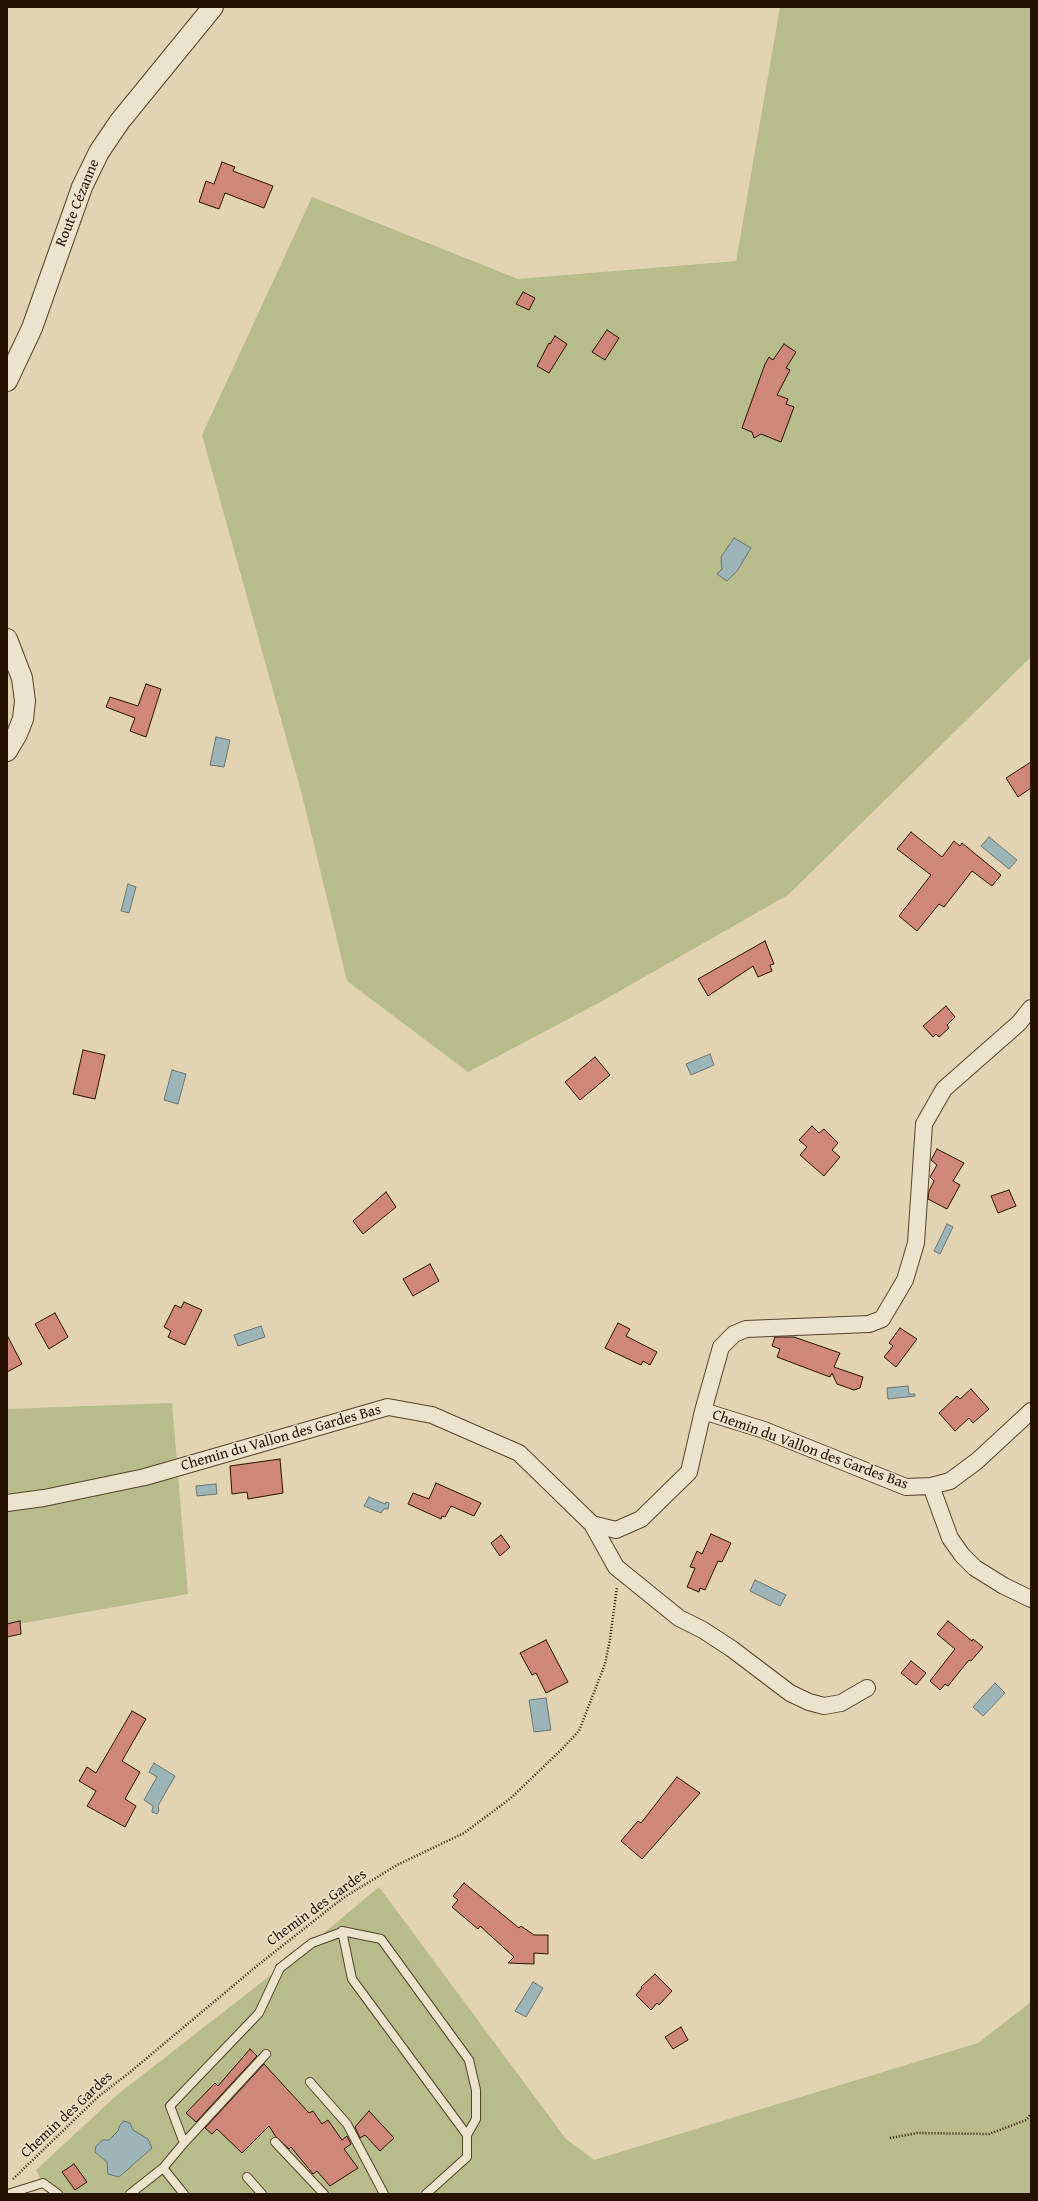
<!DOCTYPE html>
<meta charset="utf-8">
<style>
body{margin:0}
#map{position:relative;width:1038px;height:2201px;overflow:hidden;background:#e2d4b2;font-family:"Gentium Book Plus",serif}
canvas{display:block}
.frame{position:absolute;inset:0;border:8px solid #271200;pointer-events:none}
</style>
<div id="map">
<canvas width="1038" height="2201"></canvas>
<div class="frame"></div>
</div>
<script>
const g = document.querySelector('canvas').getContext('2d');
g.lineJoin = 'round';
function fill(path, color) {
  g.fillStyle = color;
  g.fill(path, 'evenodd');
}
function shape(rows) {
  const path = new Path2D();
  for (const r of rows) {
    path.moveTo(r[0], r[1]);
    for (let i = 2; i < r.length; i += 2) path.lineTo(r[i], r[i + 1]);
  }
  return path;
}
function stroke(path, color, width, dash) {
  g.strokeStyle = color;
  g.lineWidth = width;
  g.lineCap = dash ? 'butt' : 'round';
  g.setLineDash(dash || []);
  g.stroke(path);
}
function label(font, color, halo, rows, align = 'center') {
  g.font = font + ' "Gentium Book Plus",serif';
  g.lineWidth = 3;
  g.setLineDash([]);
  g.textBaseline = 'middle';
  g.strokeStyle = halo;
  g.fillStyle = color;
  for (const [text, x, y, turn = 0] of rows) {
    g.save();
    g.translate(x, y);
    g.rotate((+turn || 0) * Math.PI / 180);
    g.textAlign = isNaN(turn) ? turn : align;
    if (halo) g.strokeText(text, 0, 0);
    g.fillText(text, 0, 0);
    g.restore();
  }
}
const green = shape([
 [780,7,1031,7,1031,657,788,895,595,1005,468,1072,347,981,302,795,202,435,312,197,518,279,736,261],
 [172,1403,188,1594,7,1626,7,1409],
 [379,1887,566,2139,594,2160,978,2043,1031,2002,1031,2194,48,2194,36,2170,117,2095,312,1943]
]);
const water = shape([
 [734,538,751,548,737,571,727,581,717,574,722,569,721,557,734,538],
 [216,737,230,740,224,767,210,765,216,737],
 [989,837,1017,860,1009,869,981,846,989,837],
 [128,884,136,887,129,913,121,911,128,884],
 [710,1054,714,1065,691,1075,686,1064,710,1054],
 [172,1070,186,1074,178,1104,164,1100,172,1070],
 [947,1224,953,1227,940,1254,934,1251,947,1224],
 [261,1326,265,1337,238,1346,234,1335,261,1326],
 [908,1386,909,1394,915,1394,915,1396,888,1399,887,1388,908,1386],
 [216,1484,217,1494,197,1496,196,1486,216,1484],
 [369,1497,385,1504,386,1502,389,1503,388,1509,384,1509,381,1513,364,1506,369,1497],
 [755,1580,786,1595,780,1606,750,1591,755,1580],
 [995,1683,1005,1693,983,1716,973,1707,995,1683],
 [546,1698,551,1730,534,1732,529,1700,546,1698],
 [154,1763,175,1776,158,1806,159,1811,157,1814,152,1812,153,1806,144,1800,157,1777,149,1772,154,1763],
 [533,1982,543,1988,526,2017,515,2011,533,1982],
 [124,2121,130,2123,133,2130,148,2139,152,2148,119,2177,108,2174,107,2162,95,2152,96,2146,103,2140,109,2140,118,2131,120,2125,124,2121]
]);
const building = shape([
 [222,162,235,167,233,171,273,186,264,208,225,193,219,209,199,202,206,181,214,184,222,162],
 [523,292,535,298,529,310,516,304,523,292],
 [607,330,619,338,605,360,592,352,607,330],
 [555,336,567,344,549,373,537,366,549,343,550,344,555,336],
 [784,344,796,352,786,368,790,370,777,395,788,399,786,404,794,407,781,442,761,434,754,438,752,432,742,428,765,364,769,357,773,360,784,344],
 [146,684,161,689,146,737,130,731,135,718,106,707,110,697,138,706,146,684],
 [1031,762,1031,788,1018,797,1006,778,1031,762],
 [911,832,942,857,954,841,960,846,962,843,1001,875,992,886,972,871,944,907,939,904,917,931,899,916,931,875,897,849,911,832],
 [765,941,774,964,770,965,772,971,758,977,753,966,708,996,698,979,765,941],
 [946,1006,955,1017,947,1025,949,1028,939,1037,936,1034,933,1037,923,1026,946,1006],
 [83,1050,105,1055,95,1099,73,1094,83,1050],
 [595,1057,610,1075,580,1100,565,1082,595,1057],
 [812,1126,819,1133,824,1129,838,1143,832,1150,840,1157,824,1176,800,1155,807,1147,799,1140,812,1126],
 [937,1149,964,1163,953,1181,960,1185,947,1209,928,1199,929,1191,934,1181,930,1177,937,1165,931,1160,937,1149],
 [1009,1190,1016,1206,998,1213,991,1196,1009,1190],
 [386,1192,396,1207,363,1234,353,1221,386,1192],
 [430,1264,439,1281,413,1296,403,1279,430,1264],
 [184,1302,202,1310,185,1345,168,1337,171,1331,164,1327,175,1305,181,1308,184,1302],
 [55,1313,68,1337,49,1349,35,1324,55,1313],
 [618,1323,630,1329,626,1336,657,1352,650,1365,643,1361,641,1365,605,1348,618,1323],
 [900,1328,917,1339,896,1367,884,1357,893,1346,889,1343,900,1328],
 [7,1335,22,1364,7,1372,7,1335],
 [775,1337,794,1337,840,1353,834,1367,863,1377,860,1388,854,1390,837,1384,832,1373,830,1377,777,1357,780,1349,772,1346,775,1337],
 [971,1389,989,1409,973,1423,969,1418,955,1431,939,1413,957,1396,960,1399,971,1389],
 [280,1459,283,1493,248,1499,247,1492,232,1494,230,1466,280,1459],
 [436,1483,481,1503,474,1516,451,1506,445,1517,442,1516,441,1519,408,1504,413,1493,429,1499,436,1483],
 [711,1534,731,1543,722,1562,718,1561,705,1590,700,1588,699,1592,687,1587,695,1568,690,1567,697,1551,702,1554,711,1534],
 [501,1535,510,1547,500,1556,491,1543,501,1535],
 [20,1621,21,1634,7,1637,7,1624,20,1621],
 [948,1621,972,1641,973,1639,983,1647,971,1661,969,1660,948,1686,945,1684,940,1690,930,1681,955,1649,937,1634,948,1621],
 [546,1640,568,1682,546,1693,536,1673,532,1675,520,1653,546,1640],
 [911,1661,926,1673,916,1685,901,1673,911,1661],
 [132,1711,146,1719,122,1761,140,1772,125,1799,136,1806,125,1827,87,1806,96,1791,79,1781,87,1767,96,1773,132,1711],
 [677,1777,700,1793,642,1859,621,1841,638,1821,641,1823,677,1777],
 [464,1883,519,1928,521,1926,534,1935,548,1935,548,1954,534,1953,534,1964,508,1963,514,1957,480,1926,478,1929,452,1907,458,1900,453,1896,464,1883],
 [655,1974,672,1991,659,2005,657,2003,651,2010,636,1995,642,1988,641,1987,655,1974],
 [681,2027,688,2040,673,2049,665,2037,681,2027],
 [250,2049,257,2056,196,2122,186,2113,215,2083,218,2086,250,2049],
 [264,2064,309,2113,313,2111,322,2124,328,2120,342,2140,347,2136,351,2144,344,2149,358,2168,330,2186,317,2171,313,2174,291,2147,289,2149,276,2137,269,2126,242,2153,217,2129,212,2134,205,2128,264,2064],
 [369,2111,394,2138,380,2151,365,2135,360,2138,355,2127,369,2111],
 [74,2164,87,2182,75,2190,62,2172,74,2164]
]);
const path = shape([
 [890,2138,917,2133,989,2134,1026,2120,1031,2114],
 [13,2179,99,2096,129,2073,258,1965,343,1898,397,1865,464,1833,511,1798,562,1749,579,1731,605,1664,610,1639,617,1587]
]);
const service = shape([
 [310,2082,347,2124,384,2194],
 [275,2142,324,2194],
 [184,2143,266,2054],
 [163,2168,184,2143,170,2106,259,2013,280,1968,312,1943,342,1932],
 [247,2177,262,2194],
 [8,2194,43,2183,58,2194],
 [130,2194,163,2168,184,2194],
 [426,2194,467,2157,467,2135,476,2119,476,2090,469,2060,381,1939,342,1931,352,1979,467,2135]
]);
const minor = shape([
 [703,1411,721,1347,734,1334,746,1329,869,1324,882,1319,905,1280,916,1243,924,1124,944,1089,1019,1023,1031,1008],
 [931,1486,950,1538,962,1555,975,1568,1004,1586,1031,1599],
 [7,1503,44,1498,145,1477,388,1407,432,1415,519,1453,592,1524,616,1567,679,1618,703,1630,732,1649,790,1693,809,1702,824,1706,841,1703,867,1688],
 [592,1524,616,1530,641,1519,689,1472,703,1411,764,1430,906,1487,931,1486,950,1481,977,1461,1031,1411]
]);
const tertiary = shape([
 [7,381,32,328,82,187,99,152,120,121,213,7],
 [7,639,22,678,25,701,23,719,17,734,7,751]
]);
const streetNames = [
 ["Route Cézanne",78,203,-68],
 ["Chemin du Vallon des Gardes Bas",281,1438,-16],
 ["Chemin du Vallon des Gardes Bas",810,1450,20],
 ["Chemin des Gardes",317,1908,-36],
 ["Chemin des Gardes",67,2115,-43]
];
fill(green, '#b7bc8a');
fill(water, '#9bb5b9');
stroke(water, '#6d746f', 1);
fill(building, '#cf877a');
stroke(building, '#271200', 1);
stroke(service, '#56422c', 10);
stroke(minor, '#56422c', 18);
stroke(tertiary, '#56422c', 22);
stroke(path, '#271200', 2.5, [1, 2]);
stroke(service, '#ece3cd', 8);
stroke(minor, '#ece3cd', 16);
stroke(tertiary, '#ece3cd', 20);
label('15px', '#271200', '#ece3cd', streetNames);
</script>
